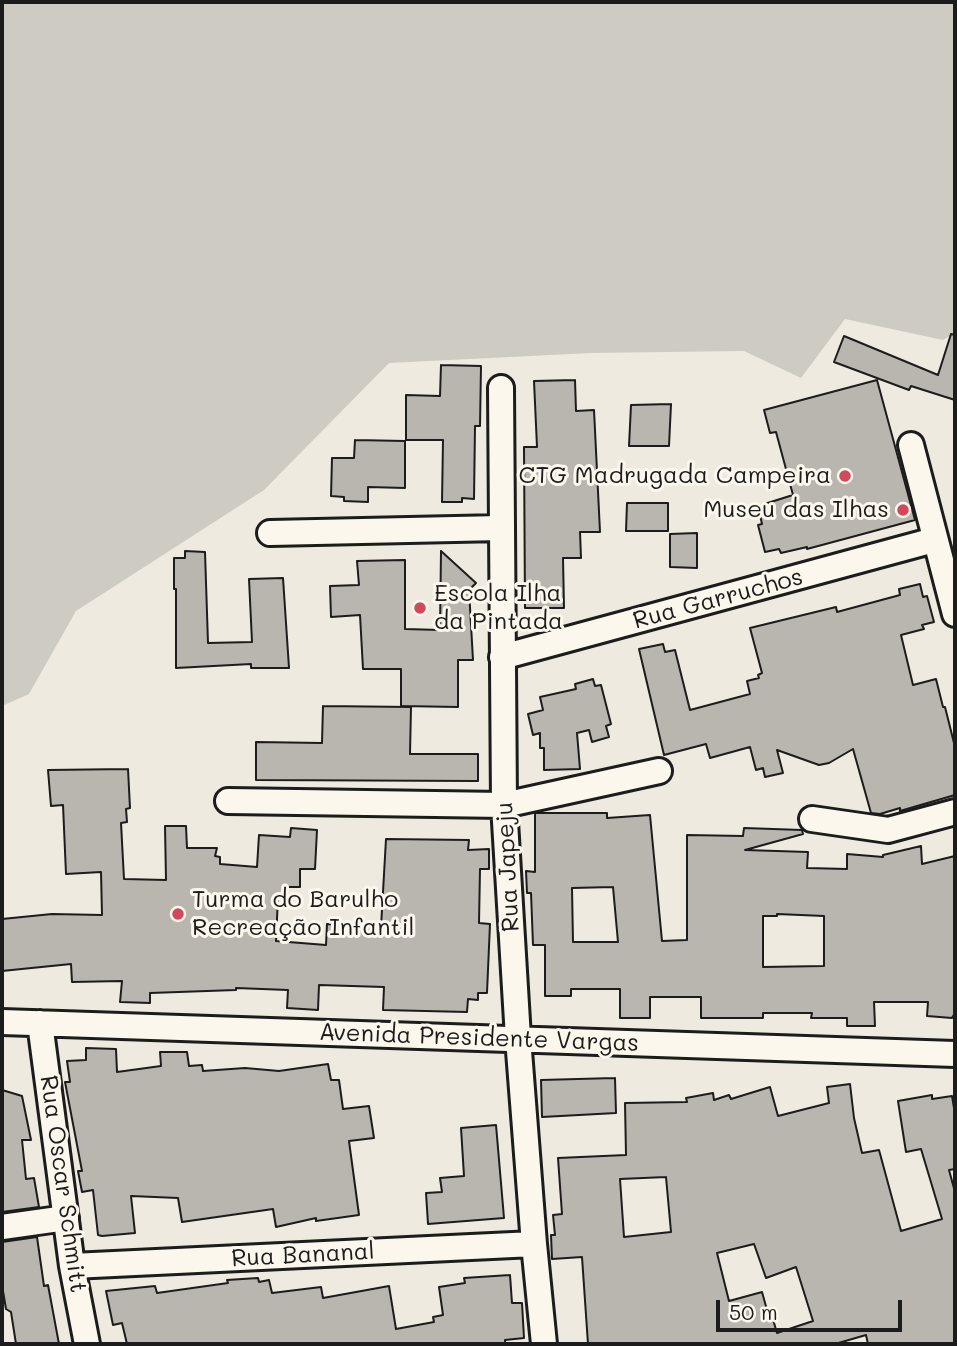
<!DOCTYPE html>
<meta charset="utf-8">
<style>
body{margin:0}
#map{position:relative;width:957px;height:1346px;overflow:hidden;background:#eeeadf;font-family:Mali,sans-serif}
canvas{display:block}
.frame{position:absolute;inset:0;border:4px solid #1c1c1c;pointer-events:none}
.scale{position:absolute;left:716px;top:1300px;width:186px;height:32px;box-sizing:border-box;border:4px solid #1c1c1c;border-top:0;padding-left:9px;font-size:21px;line-height:24px;white-space:nowrap;color:#1c1c1c;-webkit-text-stroke:5px #fbf7ec;paint-order:stroke}
</style>
<div id="map">
<canvas width="957" height="1346"></canvas>
<div class="frame"></div>
<div class="scale">50 m</div>
</div>
<script>
const g = document.querySelector('canvas').getContext('2d');
g.lineJoin = 'round';
function fill(path, color) {
  g.fillStyle = color;
  g.fill(path, 'evenodd');
}
function shape(rows) {
  const path = new Path2D();
  for (const r of rows) {
    path.moveTo(r[0], r[1]);
    for (let i = 2; i < r.length; i += 2) path.lineTo(r[i], r[i + 1]);
  }
  return path;
}
function stroke(path, color, width, dash) {
  g.strokeStyle = color;
  g.lineWidth = width;
  g.lineCap = dash ? 'butt' : 'round';
  g.setLineDash(dash || []);
  g.stroke(path);
}
function label(font, color, halo, rows, align = 'center') {
  g.font = font + ' Mali,sans-serif';
  g.lineWidth = 6;
  g.setLineDash([]);
  g.textBaseline = 'middle';
  g.strokeStyle = halo;
  g.fillStyle = color;
  for (const [text, x, y, turn = 0] of rows) {
    g.save();
    g.translate(x, y);
    g.rotate((+turn || 0) * Math.PI / 180);
    g.textAlign = isNaN(turn) ? turn : align;
    if (halo) g.strokeText(text, 0, 0);
    g.fillText(text, 0, 0);
    g.restore();
  }
}
const green = shape([
 [2,2,955,2,955,333,943,340,845,319,801,378,744,351,591,353,389,363,264,490,76,611,29,694,2,706]
]);
const building = shape([
 [951,334,955,335,955,400,911,386,909,390,834,362,844,336,938,375,951,334],
 [441,365,481,366,480,426,475,426,474,499,462,498,462,502,442,502,443,440,406,440,406,395,440,396,441,365],
 [575,380,576,411,594,410,600,532,580,532,581,558,563,558,564,608,525,608,524,447,537,447,534,381,575,380],
 [877,380,915,520,807,549,807,547,781,553,779,549,765,552,758,525,762,524,758,506,793,495,776,432,770,433,764,410,877,380],
 [671,404,669,446,629,446,631,405,671,404],
 [355,440,405,441,405,488,368,487,368,502,344,501,344,497,331,496,332,458,354,458,355,440],
 [627,503,668,503,668,531,626,531,627,503],
 [697,533,697,568,670,567,670,534,697,533],
 [185,551,205,552,208,643,252,642,249,579,283,578,289,668,251,668,251,664,176,668,176,589,174,589,174,558,185,558,185,551],
 [441,551,476,583,469,590,473,660,458,660,458,707,401,706,401,669,363,669,360,615,331,617,330,586,359,585,357,561,405,560,405,629,440,630,441,551],
 [920,584,923,597,927,596,934,622,922,625,924,629,901,635,913,685,936,679,943,707,945,707,955,747,955,795,900,811,900,808,880,814,871,813,853,749,829,763,819,765,777,750,783,773,765,777,763,768,756,770,750,747,710,758,706,744,664,755,639,649,663,644,665,652,675,650,690,710,750,694,747,681,759,678,758,675,762,673,750,628,836,607,837,612,900,595,899,589,920,584],
 [593,679,595,686,601,685,611,724,606,726,609,737,592,742,589,730,577,733,580,769,544,770,544,748,540,748,540,733,533,735,528,714,543,710,540,697,576,689,575,684,593,679],
 [323,706,411,707,410,754,478,754,478,781,256,780,256,742,322,743,323,706],
 [128,769,130,808,126,809,127,822,121,823,124,879,166,880,165,826,186,826,187,848,217,848,215,856,220,857,220,864,257,867,259,835,290,837,291,828,317,830,315,869,300,869,300,887,283,887,282,897,278,897,276,941,326,945,327,924,381,927,386,839,469,840,468,850,489,849,489,869,480,869,479,923,490,924,487,993,478,993,478,1000,468,999,467,1012,383,1010,384,987,319,985,318,1010,287,1008,288,990,236,988,236,990,150,993,150,1003,120,1002,122,981,72,982,71,964,2,971,2,919,52,914,102,915,101,872,66,874,63,805,51,806,48,770,128,769],
 [535,813,607,813,607,818,650,815,662,941,687,940,687,835,743,836,744,828,802,830,803,834,745,850,808,852,807,868,847,869,847,854,883,857,883,855,921,846,922,864,955,856,955,1016,953,1016,952,1018,927,1016,928,1002,874,1002,875,1026,847,1026,847,1018,811,1018,812,1013,763,1013,763,1018,701,1018,701,997,650,997,650,1018,620,1018,620,989,571,989,571,996,545,996,545,945,533,945,531,893,527,893,526,871,535,872,535,813],
 [613,887,618,942,573,942,572,888,613,887],
 [777,914,824,916,824,966,763,967,763,916,777,916,777,914],
 [86,1048,116,1049,117,1072,161,1066,160,1052,187,1052,189,1066,202,1065,203,1071,245,1068,279,1071,328,1064,331,1080,339,1080,343,1109,369,1106,374,1138,349,1141,359,1215,316,1221,316,1218,276,1227,273,1209,182,1222,178,1198,131,1196,135,1233,102,1236,98,1235,93,1190,82,1192,78,1171,82,1171,65,1082,70,1082,67,1061,86,1060,86,1048],
 [615,1078,616,1113,542,1117,541,1080,615,1078],
 [850,1084,854,1118,862,1153,879,1150,901,1231,942,1219,921,1149,906,1152,898,1101,932,1095,932,1099,952,1096,955,1114,955,1169,949,1170,955,1192,955,1344,868,1344,866,1335,835,1344,588,1344,582,1257,552,1259,551,1235,555,1235,553,1215,562,1214,558,1158,626,1155,625,1103,687,1102,686,1098,713,1093,714,1100,729,1095,731,1099,770,1087,778,1116,829,1103,827,1087,850,1084],
 [666,1177,671,1232,624,1237,620,1179,666,1177],
 [754,1244,766,1278,796,1267,813,1321,777,1333,772,1316,769,1317,762,1292,729,1301,717,1253,754,1244],
 [2,1090,22,1096,31,1140,22,1140,26,1179,34,1178,39,1207,2,1212,2,1090],
 [496,1125,504,1218,428,1224,426,1193,442,1192,440,1178,464,1176,461,1128,496,1125],
 [37,1237,44,1286,48,1285,59,1344,16,1344,11,1312,6,1309,2,1285,2,1242,37,1237],
 [510,1275,512,1303,522,1303,524,1338,505,1340,505,1344,127,1344,122,1323,113,1325,106,1291,155,1286,157,1293,228,1283,227,1280,258,1278,259,1282,269,1280,272,1293,321,1287,323,1298,389,1286,396,1329,434,1322,433,1317,443,1315,439,1287,465,1283,464,1278,510,1275]
]);
const minor = shape([
 [501,388,504,805,518,1038,534,1244,544,1344],
 [911,445,955,614],
 [270,533,501,528],
 [502,657,934,540],
 [228,801,504,805,659,771],
 [812,819,888,830,955,812],
 [2,1022,955,1054],
 [40,1023,72,1266,87,1344],
 [2,1227,66,1218],
 [72,1266,534,1244]
]);
const markers = [
 [845,476,7,"#d1495b"],
 [903,510,7,"#d1495b"],
 [420,608,7,"#d1495b"],
 [178,914,7,"#d1495b"]
];
const poiNames = [
 ["CTG Madrugada Campeira",831,476],
 ["Museu das Ilhas",889,510],
 ["Escola Ilha",434,594,"left"],
 ["da Pintada",434,622,"left"],
 ["Turma do Barulho",192,900,"left"],
 ["Recreação Infantil",192,928,"left"]
];
const streetNames = [
 ["Rua Garruchos",718,599,-15],
 ["Rua Japeju",508,867,-93],
 ["Avenida Presidente Vargas",479,1038,2],
 ["Rua Oscar Schmitt",63,1184,82],
 ["Rua Bananal",303,1255,-3]
];
fill(green, '#ceccc2');
fill(building, '#b9b6af');
stroke(building, '#1c1c1c', 2);
stroke(minor, '#1c1c1c', 30);
stroke(minor, '#fbf7ec', 24);
for (const [x, y, r, color] of markers) {
  const dot = new Path2D();
  dot.arc(x, y, r, 0, 2 * Math.PI);
  g.fillStyle = color;
  g.fill(dot);
  stroke(dot, '#fbf7ec', 2.5);
}
label('24px', '#1c1c1c', '#fbf7ec', poiNames, 'right');
label('24px', '#1c1c1c', '#fbf7ec', streetNames);
</script>
